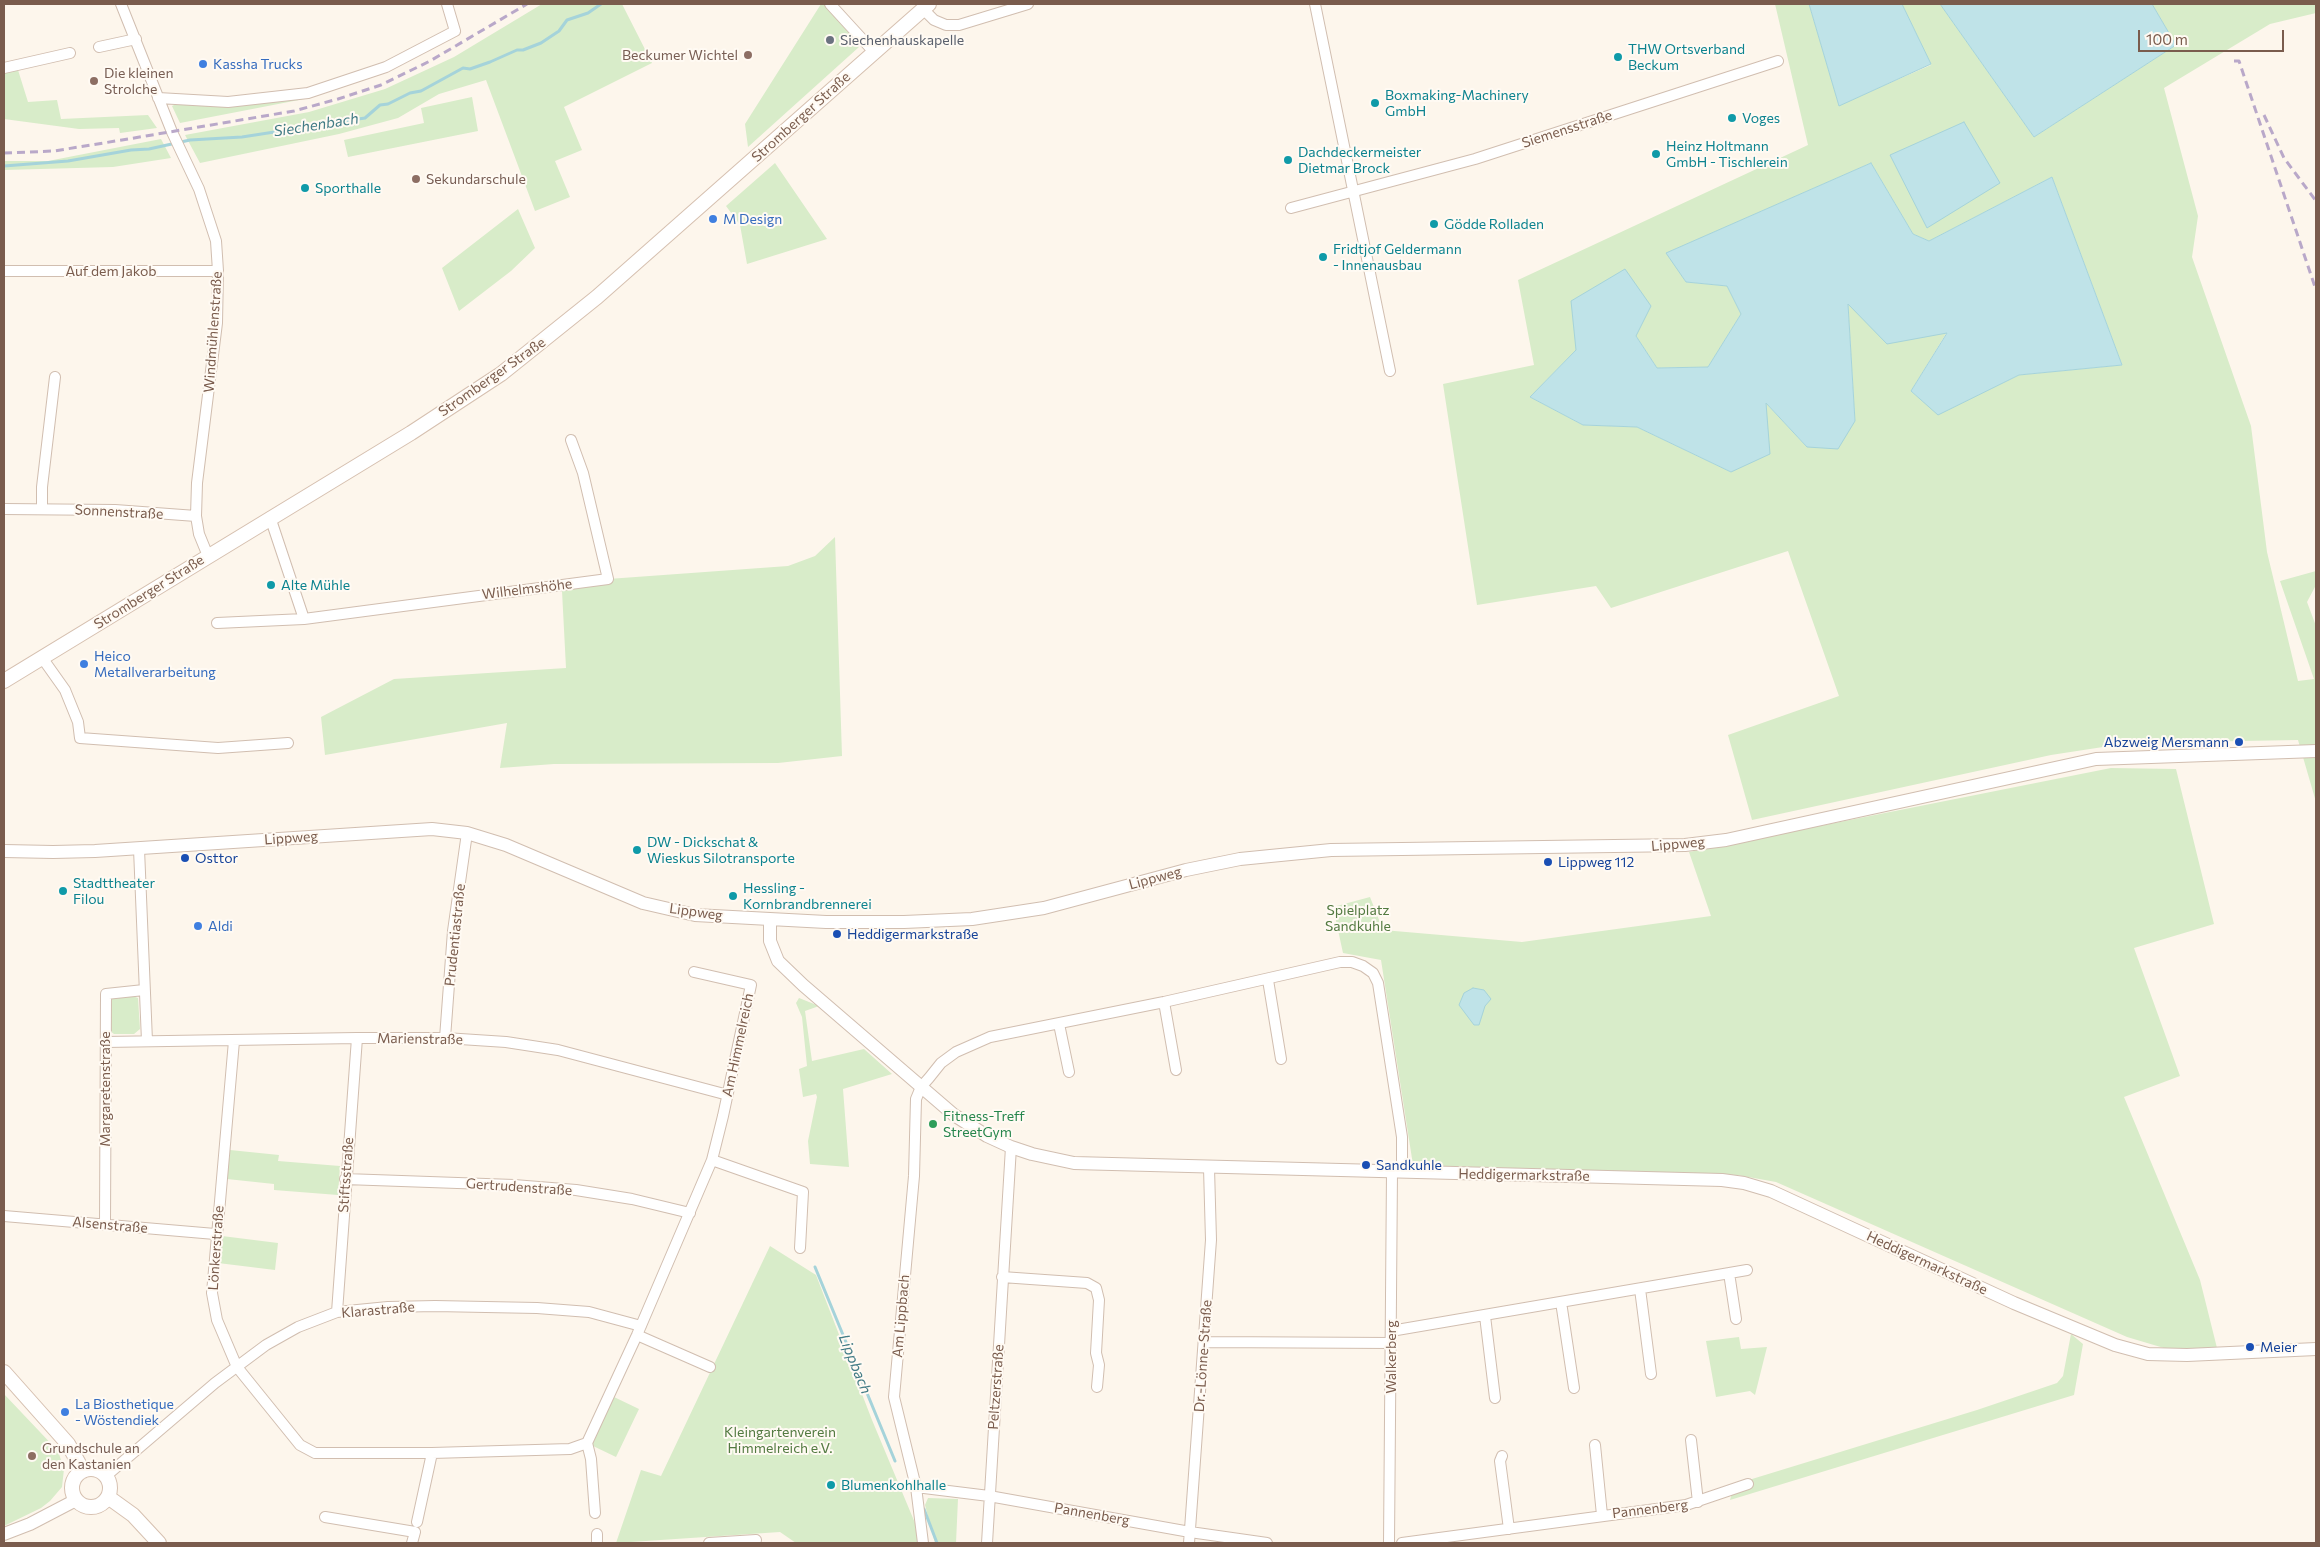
<!DOCTYPE html>
<meta charset="utf-8">
<style>
body{margin:0}
#map{position:relative;width:2320px;height:1547px;overflow:hidden;background:#fdf6ec;font-family:Commissioner,sans-serif}
canvas{display:block}
.frame{position:absolute;inset:0;border:5px solid #7a5c4d;pointer-events:none}
.scale{position:absolute;left:2138px;top:30px;width:146px;height:22px;box-sizing:border-box;border:2px solid #7a5c4d;border-top:0;padding-left:6px;font-size:15px;line-height:18px;white-space:nowrap;color:#7a5c4d;-webkit-text-stroke:4px #fffaf3;paint-order:stroke}
</style>
<div id="map">
<canvas width="2320" height="1547"></canvas>
<div class="frame"></div>
<div class="scale">100 m</div>
</div>
<script>
const g = document.querySelector('canvas').getContext('2d');
g.lineJoin = 'round';
function fill(path, color) {
  g.fillStyle = color;
  g.fill(path, 'evenodd');
}
function shape(rows) {
  const path = new Path2D();
  for (const r of rows) {
    if (r.length === 3) {
      path.moveTo(r[0] + r[2], r[1]);
      path.arc(r[0], r[1], r[2], 0, 2 * Math.PI);
      continue;
    }
    path.moveTo(r[0], r[1]);
    for (let i = 2; i < r.length; i += 2) path.lineTo(r[i], r[i + 1]);
  }
  return path;
}
function stroke(path, color, width, dash) {
  g.strokeStyle = color;
  g.lineWidth = width;
  g.lineCap = dash ? 'butt' : 'round';
  g.setLineDash(dash || []);
  g.stroke(path);
}
function label(font, color, halo, rows, align = 'center') {
  g.font = font + ' Commissioner,sans-serif';
  g.lineWidth = 4;
  g.setLineDash([]);
  g.textBaseline = 'middle';
  g.strokeStyle = halo;
  g.fillStyle = color;
  for (const [text, x, y, turn = 0] of rows) {
    g.save();
    g.translate(x, y);
    g.rotate((+turn || 0) * Math.PI / 180);
    g.textAlign = isNaN(turn) ? turn : align;
    if (halo) g.strokeText(text, 0, 0);
    g.fillText(text, 0, 0);
    g.restore();
  }
}
const green = shape([
 [542,4,622,4,652,63,564,107,582,150,555,161,570,197,535,211,486,80,439,94,398,118,339,134,200,163,185,135,309,112,385,89,454,57],
 [821,4,827,4,859,47,748,147,745,124],
 [1775,4,1809,4,1839,105,1931,65,1902,4,1940,4,2034,137,2176,45,2152,4,2316,4,2316,13,2270,24,2164,88,2198,216,2192,257,2251,426,2267,552,2298,681,2314,679,2280,581,2316,571,2316,585,2307,602,2316,626,2316,802,2298,740,2129,743,2051,755,1752,820,1728,735,1839,696,1788,551,1611,608,1596,586,1477,605,1443,384,1534,365,1518,280,1808,145],
 [1871,163,1913,234,1929,241,2052,177,2122,365,2019,375,1938,414,1911,391,1947,332,1848,304,1855,421,1807,447,1765,402,1731,472,1637,427,1583,425,1530,397,1576,350,1636,336,1657,368,1708,367,1741,314,1727,286,1686,282,1667,253],
 [18,70,28,102,57,100,61,119,148,115,157,128,120,133,119,128,79,129,4,119,4,72],
 [350,84,304,99,180,123,172,106,176,104,227,106],
 [472,97,478,131,348,157,344,140,424,123,421,108],
 [161,139,171,158,113,167,4,170,4,161,48,161],
 [775,163,827,239,747,264,740,225,726,206],
 [518,209,535,248,511,271,459,311,442,268],
 [835,537,842,756,778,763,554,764,500,768,507,723,325,755,321,717,394,679,566,668,562,591,608,579,788,566,815,556],
 [2111,768,2176,769,2214,924,2134,948,2180,1076,2124,1097,2200,1280,2217,1348,2164,1348,2127,1337,1776,1182,1737,1175,1413,1165,1381,960,1343,953,1333,907,1370,897,1383,930,1522,942,1711,916,1689,852],
 [130,995,138,998,140,1029,134,1034,114,1034,110,1031,111,999,115,996],
 [799,998,819,1006,805,1011,812,1061,864,1049,892,1074,843,1089,849,1167,810,1164,808,1141,817,1097,816,1094,803,1097,799,1069,807,1066,802,1017,796,1003],
 [230,1150,279,1155,278,1161,340,1166,338,1195,274,1190,274,1184,227,1179],
 [222,1236,278,1243,275,1270,218,1263],
 [770,1246,816,1275,872,1420,915,1523,918,1543,796,1543,780,1532,616,1543,641,1470,661,1476],
 [2071,1334,2083,1344,2074,1395,1730,1500,1734,1486,1752,1479,1977,1410,2057,1383,2063,1376],
 [1739,1337,1741,1349,1767,1347,1755,1395,1750,1391,1716,1397,1706,1341],
 [4,1394,58,1451,64,1469,62,1487,50,1501,41,1508,4,1526],
 [614,1397,639,1409,616,1457,591,1445],
 [928,1498,958,1499,956,1543,935,1543,925,1505]
]);
const water = shape([
 [1809,4,1902,4,1931,64,1839,106,1809,4],
 [1940,4,2152,4,2176,45,2034,137,1940,4],
 [1964,122,2000,183,1927,228,1890,155,1964,122],
 [1871,163,1913,234,1929,241,2052,177,2122,365,2019,375,1938,415,1911,391,1947,333,1887,344,1848,304,1855,421,1838,449,1807,447,1766,403,1770,454,1731,472,1637,427,1583,425,1530,397,1576,350,1571,301,1625,269,1651,306,1636,336,1657,368,1708,367,1741,314,1727,286,1686,282,1666,253,1871,163],
 [1473,988,1484,990,1491,999,1485,1006,1479,1025,1474,1025,1459,1005,1464,993,1473,988]
]);
const stream = shape([
 [4,166,68,161,131,150,149,149,190,140,242,137,365,118,380,105,388,104,410,93,421,91,463,68,470,69,490,62,517,50,523,50,541,43,559,31,567,20,588,13,601,4],
 [815,1267,895,1461],
 [924,1509,937,1543]
]);
const minor = shape([
 [121,4,172,132,199,189,216,241,218,271,217,323,197,483,196,516,199,534,208,556],
 [830,4,874,52],
 [1315,4,1390,371],
 [923,9,934,20,946,25,959,25,1028,4],
 [99,47,136,39],
 [4,68,70,53],
 [158,98,228,102,308,93,386,67,455,31,447,4],
 [1291,208,1475,159,1778,61],
 [4,271,218,271],
 [4,509,115,510,196,516],
 [42,509,42,487,55,377],
 [270,517,304,619],
 [217,623,304,619,608,579,583,473,571,440],
 [43,659,65,690,78,722,80,738,218,748,288,743],
 [139,849,147,1041],
 [1268,980,1281,1059],
 [1164,1002,1176,1070],
 [1059,1024,1069,1072],
 [445,1038,453,931,467,833],
 [234,1041,212,1293,217,1320,237,1367,300,1445,315,1453,432,1453,570,1449,587,1443],
 [105,1042,357,1038,445,1038,506,1042,558,1050,728,1095],
 [712,1160,803,1192,800,1248],
 [345,1179,514,1185,576,1190,632,1199,690,1213],
 [4,1216,215,1234],
 [105,1224,106,994,144,990],
 [1729,1273,1736,1319],
 [1002,1277,1087,1283,1096,1288,1099,1300,1096,1353,1099,1365,1097,1387],
 [1640,1289,1651,1374],
 [1561,1302,1574,1388],
 [337,1312,357,1038],
 [1485,1316,1495,1398],
 [1391,1331,1747,1270],
 [637,1335,710,1367],
 [1205,1342,1391,1343],
 [1691,1440,1698,1502],
 [1595,1445,1602,1515],
 [1502,1456,1500,1461,1509,1529],
 [106,1476,215,1383,266,1345,298,1327,337,1312,388,1307,435,1306,537,1308,589,1312,641,1326],
 [916,1487,989,1496,1190,1532,1267,1543],
 [595,1513,591,1459,587,1443,637,1335,712,1160,723,1116,751,985,694,972],
 [325,1517,415,1532,412,1543],
 [417,1522,432,1453],
 [597,1534,597,1543],
 [709,1543,756,1540],
 [923,1543,916,1487,894,1397,914,1176,916,1099,921,1087,929,1078,941,1063,956,1052,990,1037,1164,1002,1340,962,1352,962,1363,966,1373,973,1378,983,1402,1137,1402,1172],
 [987,1543,1011,1147],
 [1189,1543,1211,1240,1209,1168],
 [1389,1543,1392,1172],
 [1402,1543,1686,1505,1748,1484]
]);
const tertiary = shape([
 [4,851,53,852,95,851,432,829,467,833,506,845,643,903,695,915,826,922,904,922,972,919,1044,908,1186,870,1240,859,1331,850,1685,845,1726,840,2096,759,2316,751],
 [770,920,770,941,778,961,803,985,954,1115,987,1136,1011,1147,1032,1154,1074,1163,1722,1180,1744,1183,1771,1191,2014,1303,2115,1345,2148,1354,2187,1355,2316,1349],
 [4,1534,30,1524,76,1500]
]);
const secondary = shape([
 [4,681,411,433,501,374,597,297,929,4],
 [4,1372,68,1444,83,1471],
 [91,1488,19],
 [108,1497,133,1515,159,1543]
]);
const rail = shape([
 [2234,61,2239,61,2316,290],
 [2264,115,2284,158,2316,201],
 [4,153,54,151,122,140,294,111,338,99,381,85,430,61,527,4]
]);
const markers = [
 [830,40,5,"#6b7280"],
 [748,55,5,"#8d6e63"],
 [1618,57,5,"#0f9aa8"],
 [203,64,5,"#3f7fe0"],
 [94,81,5,"#8d6e63"],
 [1375,103,5,"#0f9aa8"],
 [1732,118,5,"#0f9aa8"],
 [1656,154,5,"#0f9aa8"],
 [1288,160,5,"#0f9aa8"],
 [416,179,5,"#8d6e63"],
 [305,188,5,"#0f9aa8"],
 [713,219,5,"#3f7fe0"],
 [1434,224,5,"#0f9aa8"],
 [1323,257,5,"#0f9aa8"],
 [271,585,5,"#0f9aa8"],
 [84,664,5,"#3f7fe0"],
 [2239,742,5,"#1a4fb4"],
 [637,850,5,"#0f9aa8"],
 [185,858,5,"#1a4fb4"],
 [1548,862,5,"#1a4fb4"],
 [63,891,5,"#0f9aa8"],
 [733,896,5,"#0f9aa8"],
 [198,926,5,"#3f7fe0"],
 [837,934,5,"#1a4fb4"],
 [933,1124,5,"#2e9e5b"],
 [1366,1165,5,"#1a4fb4"],
 [2250,1347,5,"#1a4fb4"],
 [65,1412,5,"#3f7fe0"],
 [32,1456,5,"#8d6e63"],
 [831,1485,5,"#0f9aa8"]
];
const worshipNames = [
 ["Siechenhauskapelle",840,40]
];
const cultureNames = [
 ["THW Ortsverband",1628,49],
 ["Beckum",1628,65],
 ["Boxmaking-Machinery",1385,95],
 ["GmbH",1385,111],
 ["Voges",1742,118],
 ["Heinz Holtmann",1666,146],
 ["GmbH - Tischlerein",1666,162],
 ["Dachdeckermeister",1298,152],
 ["Dietmar Brock",1298,168],
 ["Sporthalle",315,188],
 ["Gödde Rolladen",1444,224],
 ["Fridtjof Geldermann",1333,249],
 ["- Innenausbau",1333,265],
 ["Alte Mühle",281,585],
 ["DW - Dickschat &",647,842],
 ["Wieskus Silotransporte",647,858],
 ["Stadttheater",73,883],
 ["Filou",73,899],
 ["Hessling -",743,888],
 ["Kornbrandbrennerei",743,904],
 ["Blumenkohlhalle",841,1485]
];
const educationNames = [
 ["Beckumer Wichtel",738,55,"right"],
 ["Die kleinen",104,73],
 ["Strolche",104,89],
 ["Sekundarschule",426,179],
 ["Grundschule an",42,1448],
 ["den Kastanien",42,1464]
];
const shopNames = [
 ["Kassha Trucks",213,64],
 ["M Design",723,219],
 ["Heico",94,656],
 ["Metallverarbeitung",94,672],
 ["Aldi",208,926],
 ["La Biosthetique",75,1404],
 ["- Wöstendiek",75,1420]
];
const streetNames = [
 ["Stromberger Straße",801,117,-42],
 ["Siemensstraße",1567,129,-18],
 ["Auf dem Jakob",111,271],
 ["Windmühlenstraße",213,332,-86],
 ["Stromberger Straße",492,377,-35],
 ["Sonnenstraße",119,512,3],
 ["Wilhelmshöhe",527,589,-7],
 ["Stromberger Straße",149,592,-32],
 ["Lippweg",291,838,-4],
 ["Lippweg",1678,844,-5],
 ["Lippweg",1155,878,-15],
 ["Lippweg",696,912,8],
 ["Prudentiastraße",455,935,-84],
 ["Marienstraße",420,1039,1],
 ["Am Himmelreich",738,1045,-78],
 ["Margaretenstraße",105,1089,-90],
 ["Stiftsstraße",346,1175,-86],
 ["Heddigermarkstraße",1524,1175,1],
 ["Gertrudenstraße",519,1187,4],
 ["Alsenstraße",110,1225,5],
 ["Lönkerstraße",216,1248,-86],
 ["Heddigermarkstraße",1927,1263,25],
 ["Klarastraße",378,1310,-5],
 ["Am Lippbach",901,1316,-85],
 ["Dr.-Lönne-Straße",1203,1356,-86],
 ["Walkerberg",1391,1357,-90],
 ["Peltzerstraße",996,1387,-86],
 ["Pannenberg",1650,1509,-7],
 ["Pannenberg",1092,1514,10]
];
const transitNames = [
 ["Abzweig Mersmann",2229,742,"right"],
 ["Osttor",195,858],
 ["Lippweg 112",1558,862],
 ["Heddigermarkstraße",847,934],
 ["Sandkuhle",1376,1165],
 ["Meier",2260,1347]
];
const parkNames = [
 ["Spielplatz",1358,910],
 ["Sandkuhle",1358,926],
 ["Kleingartenverein",780,1432],
 ["Himmelreich e.V.",780,1448]
];
const leisureNames = [
 ["Fitness-Treff",943,1116],
 ["StreetGym",943,1132]
];
const waterNames = [
 ["Siechenbach",316,125,-9],
 ["Lippbach",855,1364,68]
];
fill(green, '#d8ecc9');
fill(water, '#bfe3e8');
stroke(water, '#a5d3da', 1);
stroke(stream, '#a5d3da', 3);
stroke(minor, '#d1beb0', 12);
stroke(tertiary, '#d1beb0', 14);
stroke(secondary, '#d6c0b0', 16);
stroke(minor, '#fff', 10);
stroke(tertiary, '#fff', 12);
stroke(secondary, '#fff', 14);
stroke(rail, '#b9a8c9', 3, [8, 5]);
for (const [x, y, r, color] of markers) {
  const dot = new Path2D();
  dot.arc(x, y, r, 0, 2 * Math.PI);
  g.fillStyle = color;
  g.fill(dot);
  stroke(dot, '#fffaf3', 2);
}
label('14px', '#5b616d', '#fffaf3', worshipNames, 'left');
label('14px', '#0d838f', '#fffaf3', cultureNames, 'left');
label('14px', '#785e54', '#fffaf3', educationNames, 'left');
label('14px', '#366cbe', '#fffaf3', shopNames, 'left');
label('14px', '#7a5c4d', '#fffaf3', streetNames);
label('14px', '#164399', '#fffaf3', transitNames, 'left');
label('14px', '#537a41', '#fffaf3', parkNames);
label('14px', '#27864d', '#fffaf3', leisureNames, 'left');
label('italic 15px', '#437c86', '#fffaf3', waterNames);
</script>
